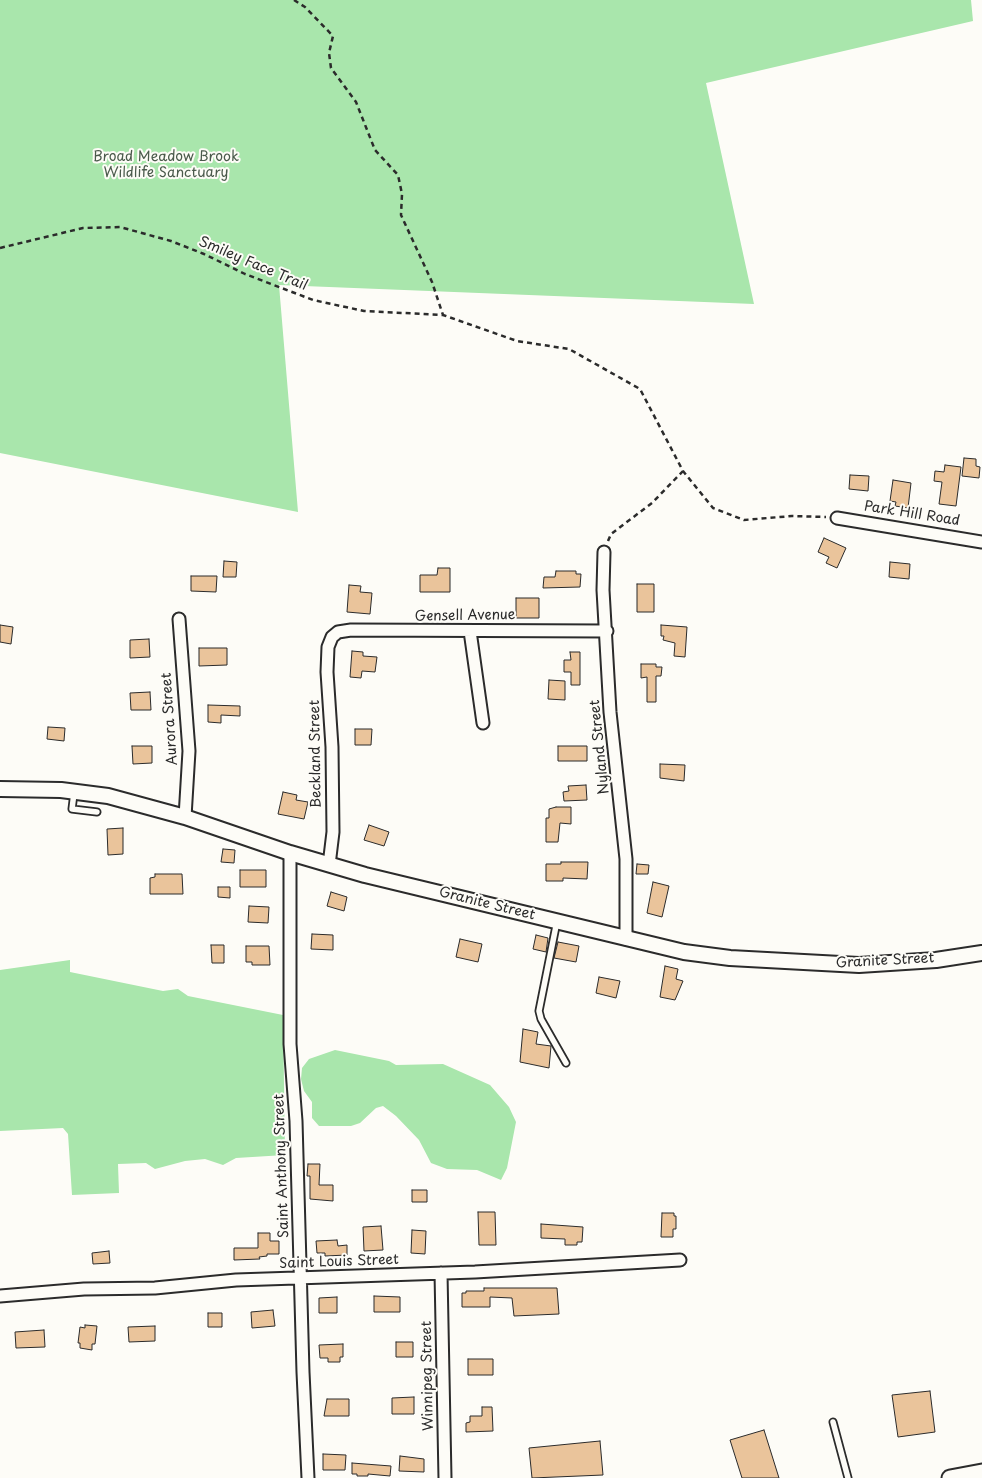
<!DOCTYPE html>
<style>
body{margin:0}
canvas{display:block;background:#fdfcf7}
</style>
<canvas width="982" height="1478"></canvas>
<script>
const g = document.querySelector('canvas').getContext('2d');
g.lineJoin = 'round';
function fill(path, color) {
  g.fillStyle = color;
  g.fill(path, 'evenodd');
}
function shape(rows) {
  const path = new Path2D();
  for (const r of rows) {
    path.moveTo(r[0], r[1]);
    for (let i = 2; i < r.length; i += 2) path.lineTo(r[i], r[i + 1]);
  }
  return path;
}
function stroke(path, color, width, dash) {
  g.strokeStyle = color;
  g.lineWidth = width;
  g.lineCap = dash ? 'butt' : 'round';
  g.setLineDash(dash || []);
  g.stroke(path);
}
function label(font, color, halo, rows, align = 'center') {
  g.font = font + ' "Playpen Sans",sans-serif';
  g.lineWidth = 4;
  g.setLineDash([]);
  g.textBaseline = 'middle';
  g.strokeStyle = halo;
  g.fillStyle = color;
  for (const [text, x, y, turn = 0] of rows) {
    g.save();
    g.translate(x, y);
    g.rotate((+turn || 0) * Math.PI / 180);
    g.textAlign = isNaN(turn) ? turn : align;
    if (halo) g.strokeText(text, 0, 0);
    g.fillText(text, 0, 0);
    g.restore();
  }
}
const green = shape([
 [0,0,971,0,973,21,706,83,754,304,279,285,298,512,0,453],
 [70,960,70,972,163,991,178,989,188,996,283,1015,285,1155,236,1158,223,1165,205,1159,185,1161,155,1169,146,1163,118,1164,119,1193,72,1195,68,1134,63,1128,0,1131,0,970],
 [335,1050,389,1061,396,1065,443,1064,490,1085,509,1107,516,1122,507,1168,501,1180,477,1170,447,1169,431,1163,419,1140,396,1116,383,1106,376,1108,360,1123,351,1126,319,1126,312,1118,312,1102,304,1091,301,1079,302,1068,309,1059]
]);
const building = shape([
 [964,458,976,459,976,466,980,467,979,478,962,476,964,458],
 [945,465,961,467,956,506,939,504,942,482,934,481,935,471,944,472,945,465],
 [850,475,869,476,868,491,849,489,850,475],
 [893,480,911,483,908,508,895,506,896,502,890,501,893,480],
 [824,538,846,548,837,568,826,563,829,557,818,552,824,538],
 [224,561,237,562,236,577,223,577,224,561],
 [890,562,910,564,909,579,889,577,890,562],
 [438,568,450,568,450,592,420,592,420,575,437,575,438,568],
 [556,571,576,571,576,574,581,574,580,587,543,588,544,577,555,577,556,571],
 [191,576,217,576,216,592,191,591,191,576],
 [637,584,654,584,654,612,637,612,637,584],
 [349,585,361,586,360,592,372,593,370,614,347,612,349,585],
 [516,598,539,598,539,618,516,618,516,598],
 [0,625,13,627,11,644,0,642,0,625],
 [661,625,687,627,685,657,674,656,675,643,663,640,664,636,661,636,661,625],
 [149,639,150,657,130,658,130,640,149,639],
 [199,648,227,648,227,665,199,666,199,648],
 [352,651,363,652,363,656,377,657,375,672,362,671,361,678,350,677,352,651],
 [570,652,580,652,580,685,571,685,571,672,564,672,564,660,571,660,570,652],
 [641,664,656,664,656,667,662,667,661,676,656,676,656,702,647,702,647,677,641,678,641,664],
 [549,680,565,681,565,700,548,699,549,680],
 [150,692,151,710,131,710,130,693,150,692],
 [208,705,240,706,240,716,221,715,221,723,208,722,208,705],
 [48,727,65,728,64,741,47,739,48,727],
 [355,729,372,729,371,745,355,745,355,729],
 [132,746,152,746,152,763,133,764,132,746],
 [558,746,587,746,587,761,558,761,558,746],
 [660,764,685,765,684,781,660,778,660,764],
 [586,785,587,800,564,801,563,792,569,791,568,786,586,785],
 [283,792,297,795,296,800,308,802,304,819,278,814,283,792],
 [556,807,571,807,571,824,560,823,558,842,546,842,546,818,549,818,549,809,556,807],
 [369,825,389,832,384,846,364,840,369,825],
 [123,828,123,854,108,855,107,829,123,828],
 [223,849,235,850,234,863,221,862,223,849],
 [561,862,588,862,587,879,563,878,563,881,546,881,546,864,561,864,561,862],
 [637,864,649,865,648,874,636,874,637,864],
 [240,870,266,870,266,887,240,887,240,870],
 [155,874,182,874,183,894,150,894,150,878,155,877,155,874],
 [653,882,669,886,662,917,647,913,653,882],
 [218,887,230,887,230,898,218,897,218,887],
 [331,892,347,897,344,911,327,906,331,892],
 [249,906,269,907,268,923,248,922,249,906],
 [312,934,333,935,333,950,311,949,312,934],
 [536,935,548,938,546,952,533,949,536,935],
 [460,939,482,944,478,962,456,957,460,939],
 [558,942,579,946,576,962,554,958,558,942],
 [211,945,224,945,224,963,212,963,211,945],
 [246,946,269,946,270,965,252,965,252,962,246,962,246,946],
 [665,966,678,969,676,979,683,981,675,1000,660,997,665,966],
 [599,977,620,981,616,998,596,993,599,977],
 [523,1029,538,1032,536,1044,551,1046,549,1068,520,1062,523,1029],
 [308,1164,320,1164,319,1185,333,1185,333,1201,310,1199,310,1176,307,1176,308,1164],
 [412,1190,427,1190,427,1202,412,1202,412,1190],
 [478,1212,495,1212,496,1245,479,1245,478,1212],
 [662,1213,674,1213,674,1216,676,1216,676,1229,673,1229,673,1237,661,1237,662,1213],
 [541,1224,583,1227,582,1242,577,1242,577,1245,565,1245,565,1239,541,1238,541,1224],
 [381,1226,383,1250,364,1251,363,1227,381,1226],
 [412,1230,426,1231,425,1254,411,1253,412,1230],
 [258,1233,270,1233,270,1241,279,1241,279,1254,267,1254,267,1256,259,1257,260,1259,234,1260,234,1248,258,1248,258,1233],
 [337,1240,338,1246,347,1245,347,1255,325,1256,325,1253,317,1253,316,1241,337,1240],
 [109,1251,110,1263,93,1264,92,1253,109,1251],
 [484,1288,557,1288,559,1314,514,1316,512,1298,490,1297,490,1307,462,1307,462,1293,466,1293,466,1291,484,1291,484,1288],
 [374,1296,400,1297,400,1312,374,1312,374,1296],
 [337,1297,337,1313,319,1313,319,1298,337,1297],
 [273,1310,275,1326,252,1328,251,1312,273,1310],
 [208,1313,222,1313,222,1327,208,1327,208,1313],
 [85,1325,97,1326,95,1344,92,1344,92,1350,80,1348,80,1343,78,1343,80,1327,85,1328,85,1325],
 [155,1326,155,1341,129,1342,128,1327,155,1326],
 [44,1330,45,1347,16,1348,15,1332,44,1330],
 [396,1342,413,1342,413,1357,396,1357,396,1342],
 [343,1344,343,1357,340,1357,340,1362,328,1362,328,1358,320,1358,319,1345,343,1344],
 [468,1359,493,1359,493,1375,468,1375,468,1359],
 [930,1391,935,1432,898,1437,892,1395,930,1391],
 [414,1397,414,1414,392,1414,392,1398,414,1397],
 [327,1399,349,1399,349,1416,324,1416,327,1399],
 [482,1407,492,1407,493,1431,466,1432,466,1423,470,1422,470,1416,482,1416,482,1407],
 [764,1430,779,1478,742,1478,730,1440,764,1430],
 [600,1441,603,1475,532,1478,529,1448,600,1441],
 [323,1454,346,1455,345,1470,323,1470,323,1454],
 [400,1456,424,1459,424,1472,399,1471,400,1456],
 [352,1463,391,1466,390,1476,368,1474,368,1476,357,1476,357,1474,352,1474,352,1463]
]);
const path = shape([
 [294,0,305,7,333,36,329,53,331,68,356,102,375,150,398,175,402,194,401,215,432,282,443,315],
 [0,248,83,228,120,227,171,241,204,254,245,274,313,300,364,311,443,315,517,341,569,349,640,389,683,471,713,508,744,520,792,516,826,517],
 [608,541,611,534,652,503,683,471]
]);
const service = shape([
 [74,793,72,809,97,812],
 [557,921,539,1011,541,1019,566,1063],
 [833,1422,848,1478]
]);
const minor = shape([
 [837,518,982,542],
 [604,552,603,590,610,712,626,859,626,939],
 [179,619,189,751,185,817],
 [470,631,483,723],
 [290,853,290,1044,296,1121,303,1372,308,1478],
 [329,865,333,832,332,747,327,672,328,647,332,637,338,632,351,630,607,631],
 [441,1273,445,1478],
 [0,1296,84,1289,155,1288,236,1280,475,1272,680,1260]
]);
const tertiary = shape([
 [0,789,61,790,108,796,185,817,290,853,365,875,684,952,730,958,859,965,936,960,982,953]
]);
const secondary = shape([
 [950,1478,982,1472]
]);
const parkNames = [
 ["Broad Meadow Brook",166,157],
 ["Wildlife Sanctuary",166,173]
];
const streetNames = [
 ["Smiley Face Trail",253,264,23],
 ["Park Hill Road",912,514,9],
 ["Gensell Avenue",465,616,-1],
 ["Aurora Street",170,719,-94],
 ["Nyland Street",600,747,-96],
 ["Beckland Street",316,754,-91],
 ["Granite Street",487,904,14],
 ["Granite Street",885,961,-3],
 ["Saint Anthony Street",282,1166,-92],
 ["Saint Louis Street",339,1262,-2],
 ["Winnipeg Street",428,1376,-91]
];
fill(green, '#a9e6ac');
fill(building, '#eac49b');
stroke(building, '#2b2b2b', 1);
stroke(service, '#2b2b2b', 9);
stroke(minor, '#2b2b2b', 15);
stroke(tertiary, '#2b2b2b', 18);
stroke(secondary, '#2b2b2b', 19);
stroke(path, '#2b2b2b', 2.5, [5, 4]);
stroke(service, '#fdfcf7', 5.5);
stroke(minor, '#fdfcf7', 11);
stroke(tertiary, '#fdfcf7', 14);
stroke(secondary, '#fdfcf7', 15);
label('14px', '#4a5a4b', '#fdfcf7', parkNames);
label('14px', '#2b2b2b', '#fdfcf7', streetNames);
</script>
